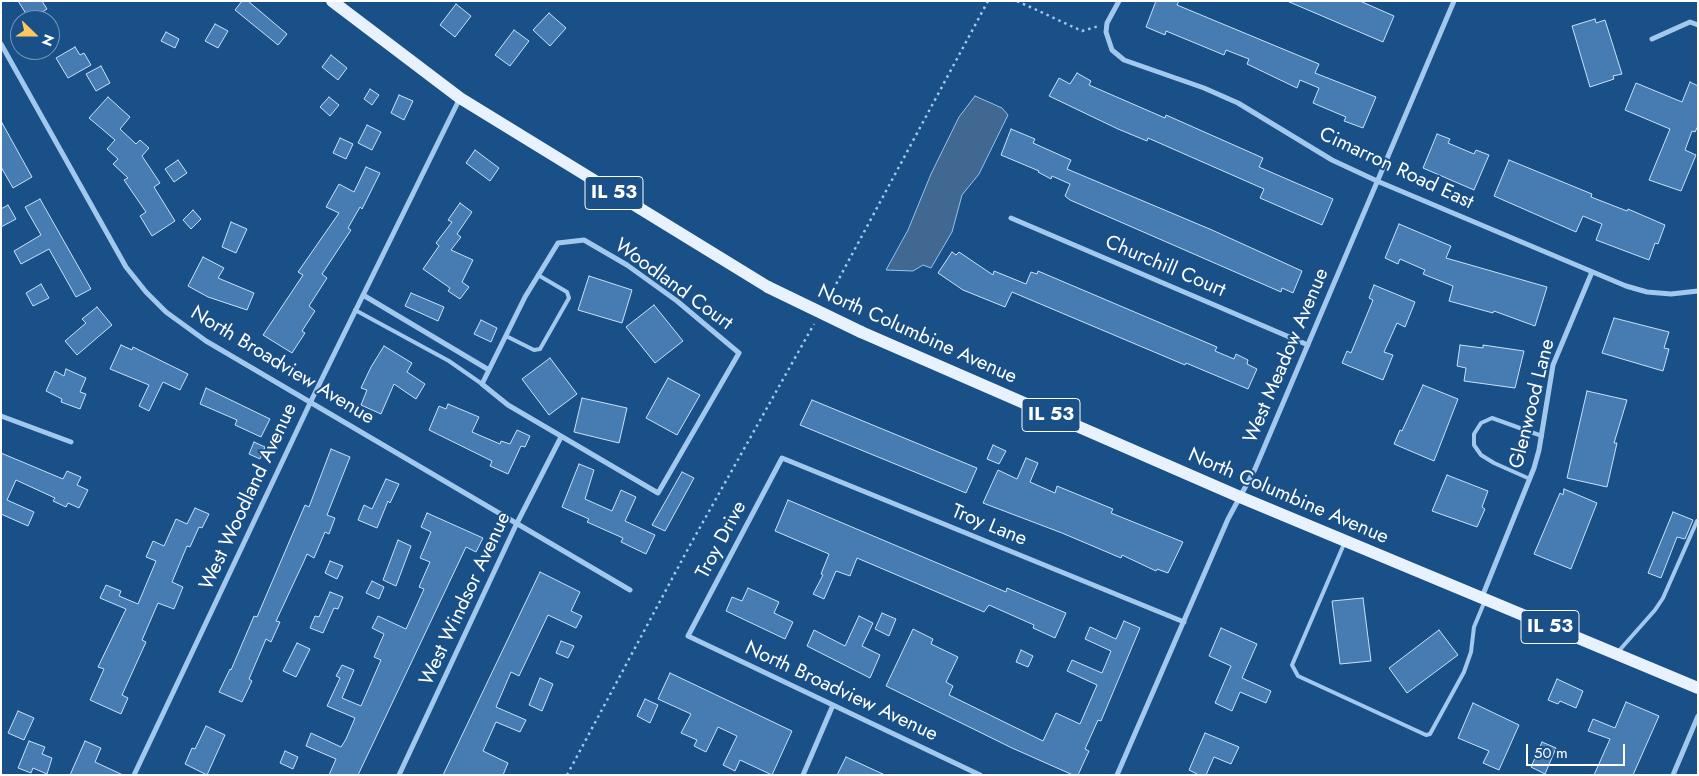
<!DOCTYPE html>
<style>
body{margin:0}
#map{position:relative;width:1699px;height:776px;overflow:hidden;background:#1a5088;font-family:Jost,sans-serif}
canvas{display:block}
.frame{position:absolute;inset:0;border:2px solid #fff;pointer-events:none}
.north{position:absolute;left:10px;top:10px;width:50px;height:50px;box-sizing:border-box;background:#1a5088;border:1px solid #7696b8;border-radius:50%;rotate:112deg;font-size:14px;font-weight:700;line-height:20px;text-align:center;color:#fff}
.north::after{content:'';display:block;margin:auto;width:18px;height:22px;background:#ffc85e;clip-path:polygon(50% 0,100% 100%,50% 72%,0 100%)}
.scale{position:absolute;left:1526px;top:744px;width:99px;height:22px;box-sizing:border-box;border:2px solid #fff;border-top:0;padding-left:6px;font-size:15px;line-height:18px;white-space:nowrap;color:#fff;-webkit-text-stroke:4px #1a5088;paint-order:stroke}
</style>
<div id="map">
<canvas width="1699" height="776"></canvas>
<div class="frame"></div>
<div class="north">N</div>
<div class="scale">50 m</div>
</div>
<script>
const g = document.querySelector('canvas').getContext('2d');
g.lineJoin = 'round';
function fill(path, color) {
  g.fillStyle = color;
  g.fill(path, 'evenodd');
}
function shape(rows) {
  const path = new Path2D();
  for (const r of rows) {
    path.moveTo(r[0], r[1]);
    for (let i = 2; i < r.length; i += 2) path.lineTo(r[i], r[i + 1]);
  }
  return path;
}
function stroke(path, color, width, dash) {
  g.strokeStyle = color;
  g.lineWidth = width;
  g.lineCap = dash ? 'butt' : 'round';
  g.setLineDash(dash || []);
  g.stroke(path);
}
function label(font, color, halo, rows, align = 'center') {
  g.font = font + ' Jost,sans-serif';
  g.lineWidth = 4;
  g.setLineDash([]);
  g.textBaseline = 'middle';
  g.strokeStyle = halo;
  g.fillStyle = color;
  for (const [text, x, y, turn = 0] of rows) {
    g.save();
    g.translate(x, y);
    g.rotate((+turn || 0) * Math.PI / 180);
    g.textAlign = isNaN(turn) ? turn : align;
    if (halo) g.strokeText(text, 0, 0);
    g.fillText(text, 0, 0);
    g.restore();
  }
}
const water = shape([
 [975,96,1002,108,1008,115,979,174,962,195,952,232,931,268,923,265,913,271,886,270,908,230,931,174,959,117,975,96]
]);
const building = shape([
 [18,1,42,1,47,9,30,20,18,1],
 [242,1,248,1,287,34,278,45,235,10,242,1],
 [1156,1,1179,1,1177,5,1319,64,1315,73,1376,97,1363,128,1344,121,1346,117,1313,103,1319,88,1300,80,1297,88,1247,64,1249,59,1226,50,1224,55,1166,31,1165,35,1146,27,1156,1],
 [1287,1,1360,1,1394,16,1383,42,1287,1],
 [456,4,471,16,455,37,440,25,456,4],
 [549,13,566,28,550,46,533,30,549,13],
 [1595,19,1596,23,1605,20,1622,74,1613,76,1614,79,1590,87,1572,26,1595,19],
 [215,24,228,31,218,48,205,41,215,24],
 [514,30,529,41,510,66,495,55,514,30],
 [166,32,179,39,175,48,161,41,166,32],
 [75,47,80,55,84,53,91,65,68,78,56,58,75,47],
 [331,55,347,68,338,80,322,67,331,55],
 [101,66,110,83,96,91,86,74,101,66],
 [1077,73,1091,81,1089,85,1165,118,1166,115,1263,158,1259,167,1333,199,1322,225,1260,198,1264,189,1148,138,1147,141,1118,129,1049,96,1059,78,1070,84,1077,73],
 [1690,82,1698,86,1698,126,1695,132,1692,131,1685,150,1696,155,1681,191,1649,180,1670,129,1625,110,1636,83,1682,102,1690,82],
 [370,89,379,95,372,105,364,99,370,89],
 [399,95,413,101,404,120,391,113,399,95],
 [108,97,130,117,120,129,136,144,140,140,149,148,142,156,160,183,154,187,175,221,152,236,140,216,146,212,124,180,128,178,113,164,118,159,107,149,115,140,89,118,108,97],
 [329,97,339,105,330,116,320,107,329,97],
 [1,121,32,177,13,188,1,167,1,121],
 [367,125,381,132,372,150,358,143,367,125],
 [1011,129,1035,139,1033,143,1071,160,1067,169,1212,230,1302,271,1293,293,1282,288,1281,292,1070,200,1065,196,1070,184,1052,176,1051,179,1038,172,1039,171,1001,155,1011,129],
 [1437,134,1450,139,1448,143,1474,154,1476,150,1489,155,1474,190,1423,168,1437,134],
 [340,138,353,144,346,159,333,153,340,138],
 [475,150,499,168,490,181,466,163,475,150],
 [178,160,187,173,174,182,165,169,178,160],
 [1509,160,1592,194,1591,197,1627,211,1628,209,1665,225,1658,244,1655,243,1649,260,1596,240,1602,224,1583,216,1576,232,1494,196,1509,160],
 [366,167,380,173,362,209,360,207,348,228,351,230,322,274,327,278,309,306,315,311,302,331,305,333,292,353,263,335,303,275,298,272,339,213,326,207,339,184,354,192,366,167],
 [40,199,91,289,76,297,49,249,21,264,14,251,41,235,25,207,40,199],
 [460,203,472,212,457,234,461,237,451,250,473,260,462,282,469,287,460,299,448,291,450,288,423,269,439,246,436,243,452,222,448,220,460,203],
 [8,205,16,219,1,227,1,209,8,205],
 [193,210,201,219,191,229,183,220,193,210],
 [231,222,247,229,236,253,222,247,231,222],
 [1399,224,1451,246,1446,258,1547,287,1535,326,1494,311,1493,313,1449,301,1453,286,1423,274,1425,270,1400,259,1398,264,1385,258,1399,224],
 [952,252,956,255,959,252,993,275,994,271,1026,284,1031,272,1037,274,1038,271,1217,347,1215,351,1234,359,1236,354,1248,360,1247,364,1257,369,1248,389,1186,363,1185,365,1012,292,1005,307,963,290,938,273,952,252],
 [203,257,224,268,218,278,254,293,247,310,208,297,188,286,203,257],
 [589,276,632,290,622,323,578,310,589,276],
 [41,284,49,298,33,306,26,293,41,284],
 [1374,285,1415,302,1405,327,1397,323,1384,352,1393,355,1383,380,1342,363,1347,351,1351,353,1373,300,1369,298,1374,285],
 [411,293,444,307,438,321,405,306,411,293],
 [654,305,683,341,655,363,626,327,654,305],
 [97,307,112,325,77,355,65,341,86,323,82,319,97,307],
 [1614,318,1669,332,1664,348,1669,349,1663,371,1602,353,1614,318],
 [481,320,497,328,491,342,474,334,481,320],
 [121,345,132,350,133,347,188,374,180,390,163,382,149,411,139,406,149,385,110,369,121,345],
 [1460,345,1483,348,1483,345,1524,351,1515,388,1464,381,1466,368,1457,366,1460,345],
 [384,346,412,363,407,372,425,384,416,399,394,384,381,414,361,405,367,390,361,388,371,367,384,346],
 [550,358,577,394,549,415,522,379,550,358],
 [66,369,86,378,80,392,86,394,80,409,61,402,62,399,46,391,55,371,64,376,66,369],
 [668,378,700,395,677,435,646,418,668,378],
 [1423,385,1458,399,1434,461,1394,444,1400,430,1402,431,1423,385],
 [206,388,270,419,261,437,235,425,237,420,200,404,206,388],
 [1587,391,1627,400,1614,443,1617,443,1607,487,1567,478,1587,391],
 [582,398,627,408,619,443,574,432,582,398],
 [812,400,977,468,966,493,800,425,812,400],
 [448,404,479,417,472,432,500,444,501,441,510,444,517,430,530,436,525,447,521,446,508,474,490,466,492,461,429,430,439,406,446,409,448,404],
 [254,442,265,447,260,459,249,454,254,442],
 [993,445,1006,451,999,464,987,459,993,445],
 [331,449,350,457,327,515,335,518,329,534,325,532,314,558,307,554,304,561,276,621,280,622,271,642,266,639,249,679,252,681,242,702,219,692,230,669,231,670,254,616,257,617,305,505,309,507,331,449],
 [1,453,63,479,67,471,81,477,77,485,88,490,79,508,68,503,66,507,53,501,55,498,16,480,7,500,34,512,28,526,1,514,1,453],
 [1026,458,1038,463,1030,482,1055,493,1057,486,1113,509,1111,513,1183,542,1168,573,1157,569,1156,571,1122,555,1121,558,1062,533,983,503,998,470,1017,479,1026,458],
 [579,464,594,470,585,499,612,511,621,490,636,497,625,521,655,535,646,554,621,542,623,538,587,522,589,519,562,507,579,464],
 [682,472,694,478,665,531,652,525,682,472],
 [1447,475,1488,491,1482,507,1485,509,1477,527,1432,511,1447,475],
 [386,479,399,484,390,503,388,501,377,528,358,520,364,505,372,509,386,479],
 [1564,489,1597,503,1571,569,1534,554,1560,493,1563,495,1564,489],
 [788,500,1006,592,1007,588,1066,613,1055,638,1033,628,1034,625,989,605,984,612,857,558,850,576,836,571,824,599,813,594,823,575,821,574,829,554,775,531,788,500],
 [195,508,209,514,202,528,199,527,190,547,187,546,172,582,183,587,174,609,158,603,142,640,146,642,122,695,128,698,121,714,90,700,104,669,98,667,126,609,100,598,106,585,121,591,119,596,138,604,156,561,146,557,153,541,164,546,176,519,187,524,195,508],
 [1673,512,1693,520,1685,539,1677,537,1661,578,1648,573,1673,512],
 [427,513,483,538,476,552,466,547,358,775,329,775,336,759,306,746,311,733,341,747,346,739,355,718,327,706,340,678,336,676,342,665,354,670,342,698,361,706,381,660,374,657,384,634,372,628,378,616,406,629,424,589,419,587,430,562,420,558,431,532,421,527,427,513],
 [398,540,411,546,396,586,383,580,398,540],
 [330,561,343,566,337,579,325,573,330,561],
 [540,572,580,592,571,611,582,616,576,628,548,615,519,676,511,672,496,707,526,720,520,732,496,722,483,751,508,763,503,775,443,775,540,572],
 [372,581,384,587,379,599,366,593,372,581],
 [748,588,779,602,774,613,793,622,785,639,726,611,732,597,742,601,748,588],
 [330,592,343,597,338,609,334,608,323,633,310,628,315,616,319,617,330,592],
 [1363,598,1371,661,1340,664,1332,601,1363,598],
 [882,613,896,619,889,636,875,629,882,613],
 [859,616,873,623,862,646,880,655,870,678,807,646,814,630,845,646,859,616],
 [1124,621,1140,628,1101,721,1098,720,1085,749,1089,751,1078,775,1073,775,1012,748,886,686,913,629,933,639,931,644,958,657,946,682,953,686,949,695,1043,741,1056,713,1080,724,1097,685,1067,671,1072,660,1102,673,1111,651,1085,639,1090,627,1116,639,1124,621],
 [1221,628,1257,644,1242,678,1271,691,1266,703,1240,692,1232,711,1215,703,1231,666,1209,656,1221,628],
 [1439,630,1458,655,1407,693,1389,668,1439,630],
 [561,641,574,646,568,658,556,653,561,641],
 [297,643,310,649,296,677,283,671,297,643],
 [1021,650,1033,656,1028,667,1016,662,1021,650],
 [670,673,792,731,772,775,740,760,735,771,723,765,737,736,718,727,706,752,694,746,697,740,681,733,691,714,658,699,670,673],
 [540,678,553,684,542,711,529,705,540,678],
 [1557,679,1583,691,1576,708,1560,701,1558,704,1548,700,1557,679],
 [645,699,658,705,650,723,637,716,645,699],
 [1626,702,1659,716,1633,775,1594,775,1610,739,1588,731,1593,719,1615,728,1626,702],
 [1473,703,1519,725,1499,770,1483,763,1489,751,1458,738,1473,703],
 [18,711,34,718,24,740,8,733,18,711],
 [206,726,225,735,207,775,185,764,192,748,195,749,206,726],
 [1205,733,1239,747,1231,764,1214,757,1206,775,1199,775,1189,770,1205,733],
 [29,741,45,747,42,754,52,758,47,774,33,768,31,773,18,768,29,741],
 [85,741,101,748,95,762,123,775,70,775,85,741],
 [1542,742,1556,748,1545,774,1531,767,1542,742],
 [285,751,298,757,293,769,280,763,285,751],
 [846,757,885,775,837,775,846,757]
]);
const path = shape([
 [1017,1,1082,31,1099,26],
 [827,301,988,1],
 [567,775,689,547,814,324]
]);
const lane = shape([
 [355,310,449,361,482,384],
 [506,336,534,350,540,349,569,298,567,292,538,275],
 [1530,479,1494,463,1481,455,1474,445,1474,434,1481,423,1492,418,1542,436],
 [1344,544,1292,665,1298,676,1426,735,1430,734,1464,672,1471,652,1474,627,1484,603],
 [1617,653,1655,610,1663,598,1697,521]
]);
const street = shape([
 [1119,1,1107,23,1106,32,1112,50,1124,60,1204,88,1238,103,1332,160,1377,181,1626,286,1647,292,1671,294,1698,291],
 [1652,39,1690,22,1698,25],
 [1,44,126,267,146,292,166,312,206,341,630,590],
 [1011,218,1308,345],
 [584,240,627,265,677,301,739,353,658,493,508,405,482,384,525,297,558,243,584,240],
 [363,295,489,370],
 [1,416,71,442],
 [1482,597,1534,468,1539,450,1553,365,1592,272],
 [134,775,311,401,459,100],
 [399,775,516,525,561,437],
 [803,775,833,705],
 [980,775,688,636,782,458,1184,622],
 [1117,775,1228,519,1255,469,1454,1],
 [1673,775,1698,716]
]);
const primary = shape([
 [332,1,460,98,768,287],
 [861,332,1240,497,1698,688]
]);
const primaryBridge = shape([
 [768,287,861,332]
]);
const shields = [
 [614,193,58],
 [1051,415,58],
 [1550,627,58]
];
const shieldNames = [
 ["IL 53",614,193],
 ["IL 53",1051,415],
 ["IL 53",1550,627]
];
const streetNames = [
 ["Cimarron Road East",1396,169,25],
 ["Churchill Court",1165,267,23],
 ["Woodland Court",673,285,36],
 ["North Columbine Avenue",917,335,24],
 ["West Meadow Avenue",1287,356,-67],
 ["North Broadview Avenue",282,366,31],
 ["Glenwood Lane",1533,404,-76],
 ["West Woodland Avenue",249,497,-65],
 ["North Columbine Avenue",1288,497,23],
 ["Troy Lane",989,526,22],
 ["Troy Drive",722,540,-62],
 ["West Windsor Avenue",466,599,-65],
 ["North Broadview Avenue",841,692,25]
];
fill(water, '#406891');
stroke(water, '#95c3ef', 1);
fill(building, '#477cb2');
stroke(building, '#c8e1f9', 1);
stroke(path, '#a2c8ed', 2.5, [2.5, 4]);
stroke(lane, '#a2c8ed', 4);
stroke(street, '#a2c8ed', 5);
stroke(primary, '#e8f2ff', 12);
stroke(primaryBridge, '#e8f2ff', 12);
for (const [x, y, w] of shields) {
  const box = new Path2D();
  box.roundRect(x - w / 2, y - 16.5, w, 33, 4);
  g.fillStyle = '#1a5088';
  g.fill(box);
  stroke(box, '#fff', 1);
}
label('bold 19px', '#fff', null, shieldNames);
label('20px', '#fff', '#1a5088', streetNames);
</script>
